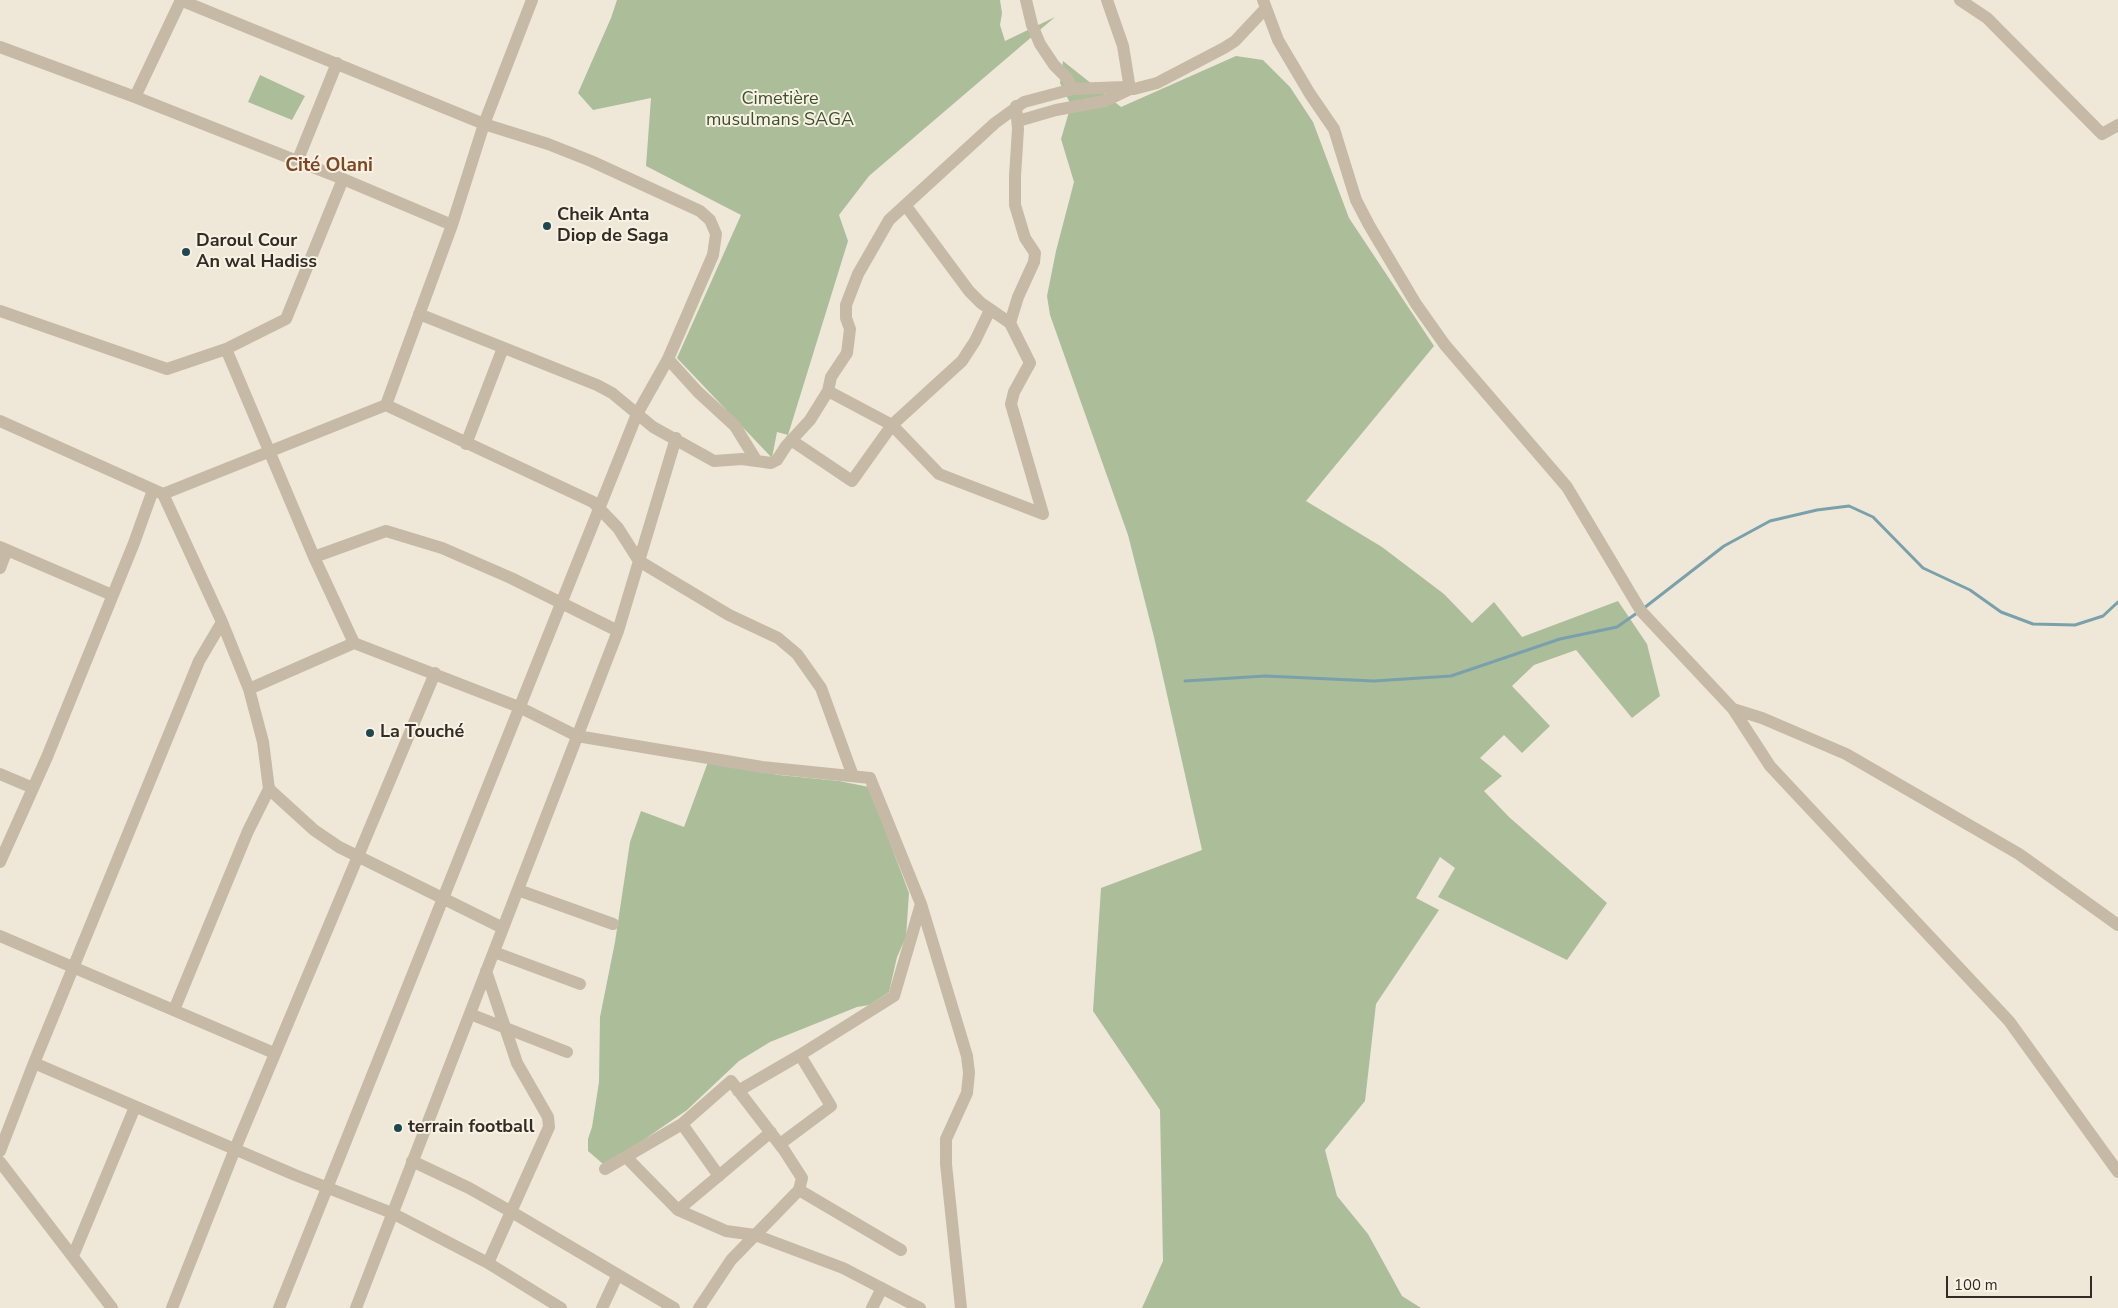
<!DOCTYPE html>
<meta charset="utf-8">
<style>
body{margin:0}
#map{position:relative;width:2118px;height:1308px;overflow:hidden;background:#efe8d9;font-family:"Nunito Sans",sans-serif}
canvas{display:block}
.scale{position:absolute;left:1946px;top:1276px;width:146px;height:22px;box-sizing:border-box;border:2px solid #332c26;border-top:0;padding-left:6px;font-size:15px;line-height:18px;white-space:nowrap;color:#332c26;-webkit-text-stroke:4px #f8f2e5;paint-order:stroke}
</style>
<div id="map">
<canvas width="2118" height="1308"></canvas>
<div class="scale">100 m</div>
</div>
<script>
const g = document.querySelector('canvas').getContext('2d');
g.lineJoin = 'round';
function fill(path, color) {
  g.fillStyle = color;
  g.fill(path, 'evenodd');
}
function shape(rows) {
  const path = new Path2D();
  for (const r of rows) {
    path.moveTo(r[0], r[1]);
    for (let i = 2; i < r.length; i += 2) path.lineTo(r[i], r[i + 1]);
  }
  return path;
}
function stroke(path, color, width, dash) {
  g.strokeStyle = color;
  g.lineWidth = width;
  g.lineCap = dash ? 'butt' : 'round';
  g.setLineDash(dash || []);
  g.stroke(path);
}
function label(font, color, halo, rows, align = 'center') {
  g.font = font + ' "Nunito Sans",sans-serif';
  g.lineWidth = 4;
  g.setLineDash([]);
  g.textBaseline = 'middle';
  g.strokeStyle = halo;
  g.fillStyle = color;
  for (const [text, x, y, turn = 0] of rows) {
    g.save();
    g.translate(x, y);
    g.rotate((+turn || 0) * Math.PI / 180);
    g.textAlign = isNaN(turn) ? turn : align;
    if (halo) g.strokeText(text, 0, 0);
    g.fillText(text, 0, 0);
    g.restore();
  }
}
const green = shape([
 [617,0,1000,0,1002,13,1000,25,1005,41,1055,17,869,176,839,215,848,241,788,435,777,432,772,458,677,358,741,215,646,166,651,98,593,110,578,93,611,18],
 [1236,56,1263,60,1290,87,1313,122,1349,218,1434,346,1306,501,1382,547,1444,594,1472,623,1494,602,1522,637,1618,601,1647,644,1660,696,1632,718,1576,650,1534,665,1512,686,1550,726,1522,753,1504,735,1480,758,1502,776,1484,791,1509,817,1607,903,1567,960,1438,897,1455,868,1440,857,1416,898,1439,910,1376,1004,1365,1101,1325,1150,1337,1196,1368,1234,1402,1296,1421,1308,1142,1308,1163,1261,1160,1110,1093,1011,1101,888,1202,850,1154,637,1128,535,1050,315,1047,296,1056,251,1074,182,1061,139,1071,105,1060,83,1063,61,1121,107],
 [260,75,305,96,292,120,248,102],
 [708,762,779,775,839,781,869,787,909,893,906,937,897,957,889,992,869,1005,857,1007,770,1042,739,1061,687,1110,642,1141,603,1164,588,1151,588,1139,592,1127,599,1082,600,1017,615,942,630,842,641,811,684,827]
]);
const stream = shape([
 [1644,608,1724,546,1770,521,1817,510,1849,506,1873,517,1923,568,1970,590,2001,612,2033,624,2075,625,2103,616,2118,602],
 [1185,681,1265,676,1374,681,1451,676,1560,639,1617,627,1637,613]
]);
const minor = shape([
 [180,0,484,124,548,144,591,161,700,211,710,220,716,234,713,255,668,359,637,414,279,1308],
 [1026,0,1032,25,1040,44,1054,65,1067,78,1073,89],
 [1263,0,1278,40,1310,94,1334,129,1356,200,1369,225,1416,304,1445,345,1567,487,1641,611,1733,709,1770,766,2009,1021,2118,1172],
 [1960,0,1987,18,2102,134,2118,125],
 [0,47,135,97,343,179,452,225],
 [135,97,181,0],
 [1018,121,1056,110,1105,101,1130,89,1123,46,1107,0],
 [297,162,337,63],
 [906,206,969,291,981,303,1010,323,1030,363,1014,392,1011,404,1043,514],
 [0,311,167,369,226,349,286,319,343,179],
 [419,314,597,385,612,393,653,427,714,461,742,459,771,463,777,460,786,446,810,420,828,391,831,377,847,353,850,329,846,318,846,305,858,274,889,220,995,123,1024,102,1073,89,1123,87,1134,89,1157,83,1224,48,1235,41,1266,8],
 [1010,323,1018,297,1034,262,1035,253,1025,238,1015,205,1015,176,1018,129,1016,106],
 [226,349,314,557,354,643],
 [668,359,698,392,735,426,756,460],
 [828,391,892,425,939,474,1043,514],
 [386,405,452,225,484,124,532,0],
 [0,421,163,494,222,622,249,689,263,742,269,789,248,831,174,1010],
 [791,440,852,481,892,425,962,361,975,341,990,310],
 [466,444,503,348],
 [163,494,386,405,593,502,618,528,639,561,729,615,778,638,797,654,821,688,853,776],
 [0,547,112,595],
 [314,557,386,531,442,548,511,578,618,631],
 [0,568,7,550],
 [249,689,354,643,519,707,577,736,762,767,870,778,921,904,967,1056,969,1073,967,1093,946,1139,946,1164,961,1308],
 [1733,709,1762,718,1846,754,2019,854,2118,925],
 [0,774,33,788],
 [269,789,314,830,339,847,503,928],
 [0,862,47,757,134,543,153,490],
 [518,890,613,924],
 [0,936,274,1053],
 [494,952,580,984],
 [486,971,517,1063,548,1117,549,1127,488,1263],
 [470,1014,567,1052],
 [34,1063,295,1175,392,1213,488,1263,561,1308],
 [738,1091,800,1055,894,996,921,904],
 [682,1124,719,1176],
 [780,1144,831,1106,800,1055],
 [0,1151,34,1063,199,661,222,622],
 [626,1157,678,1210,771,1132],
 [412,1161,469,1188,510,1211,674,1308],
 [0,1162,112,1308],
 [605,1169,682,1124,731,1081,784,1150,802,1178,799,1190,731,1260,699,1308],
 [799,1190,901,1250],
 [678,1210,726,1231,755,1235,843,1268,920,1308],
 [73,1256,135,1107],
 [172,1308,235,1149,435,673],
 [356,1308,618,631,676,438],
 [602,1308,617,1276],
 [872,1308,882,1288]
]);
const markers = [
 [547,226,5,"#1f4752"],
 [186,252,5,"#1f4752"],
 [370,733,5,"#1f4752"],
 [398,1128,5,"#1f4752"]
];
const parkNames = [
 ["Cimetière",780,100],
 ["musulmans SAGA",780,121]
];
const poiNames = [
 ["Cheik Anta",557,216],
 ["Diop de Saga",557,237],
 ["Daroul Cour",196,242],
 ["An wal Hadiss",196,263],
 ["La Touché",380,733],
 ["terrain football",408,1128]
];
const neighbourhoodNames = [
 ["Cité Olani",329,166]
];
fill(green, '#acbd9a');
stroke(stream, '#7aa1ab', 3);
stroke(minor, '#c6baa6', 12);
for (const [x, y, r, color] of markers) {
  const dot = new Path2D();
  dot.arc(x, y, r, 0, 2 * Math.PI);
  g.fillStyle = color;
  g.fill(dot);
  stroke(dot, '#f8f2e5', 2);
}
label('18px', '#3d502c', '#f8f2e5', parkNames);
label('bold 18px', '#332c26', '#f8f2e5', poiNames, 'left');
label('bold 19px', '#7d4725', '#f8f2e5', neighbourhoodNames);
</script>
